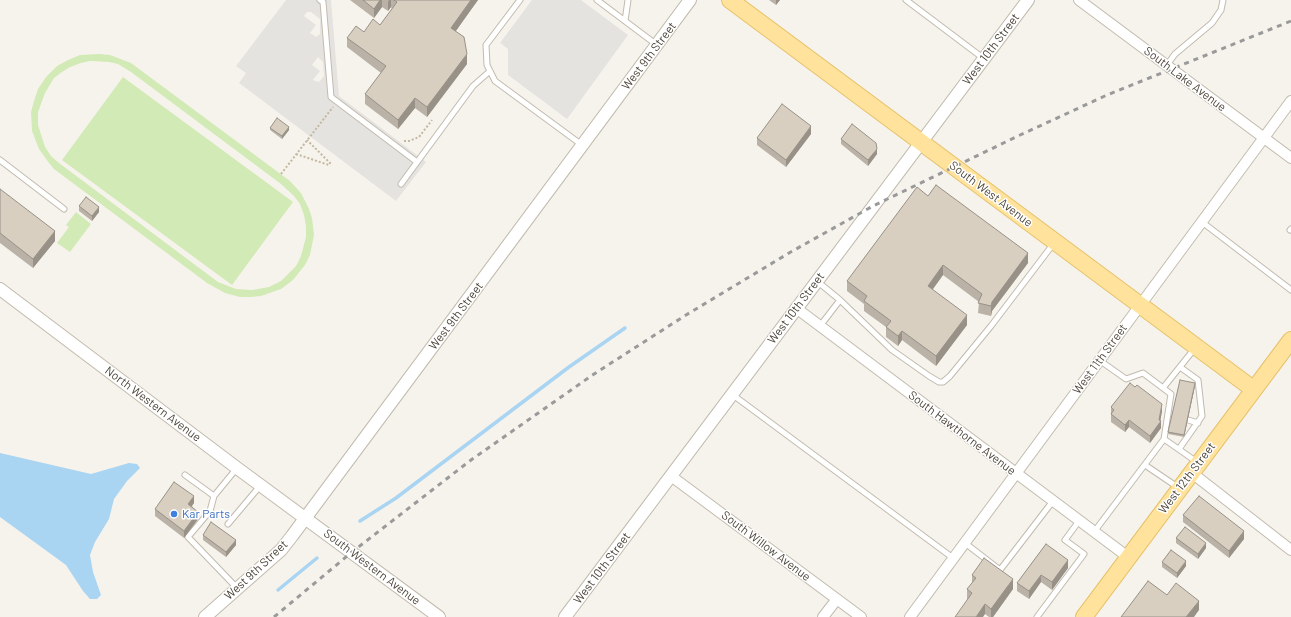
<!DOCTYPE html>
<style>
body{margin:0}
canvas{display:block;background:#f6f3ec}
</style>
<canvas width="1291" height="617"></canvas>
<script>
const g = document.querySelector('canvas').getContext('2d');
g.lineJoin = 'round';
function fill(path, color) {
  g.fillStyle = color;
  g.fill(path, 'evenodd');
}
function shape(rows) {
  const path = new Path2D();
  for (const r of rows) {
    path.moveTo(r[0], r[1]);
    for (let i = 2; i < r.length; i += 2) path.lineTo(r[i], r[i + 1]);
  }
  return path;
}
function stroke(path, color, width, dash) {
  g.strokeStyle = color;
  g.lineWidth = width;
  g.lineCap = dash ? 'butt' : 'round';
  g.setLineDash(dash || []);
  g.stroke(path);
}
function label(font, color, halo, rows, align = 'center') {
  g.font = font + ' Barlow,sans-serif';
  g.lineWidth = 3;
  g.setLineDash([]);
  g.textBaseline = 'middle';
  g.strokeStyle = halo;
  g.fillStyle = color;
  for (const [text, x, y, turn = 0] of rows) {
    g.save();
    g.translate(x, y);
    g.rotate((+turn || 0) * Math.PI / 180);
    g.textAlign = isNaN(turn) ? turn : align;
    if (halo) g.strokeText(text, 0, 0);
    g.fillText(text, 0, 0);
    g.restore();
  }
}
const green = shape([
 [99,54,110,55,131,63,290,181,301,193,309,209,312,218,314,235,310,255,305,265,293,280,281,289,261,296,250,297,240,297,225,293,207,283,54,169,49,163,39,149,32,131,31,112,34,101,38,89,46,77,57,66,68,60,80,55],
 [90,61,109,62,118,64,131,72,281,184,294,196,300,204,304,215,306,226,306,237,301,256,296,266,281,281,269,287,252,290,236,289,218,282,59,163,51,156,45,147,38,125,38,112,45,93,54,78,62,72,70,67,81,63],
 [123,77,293,202,232,285,62,160],
 [76,212,91,224,70,252,57,243,69,227,66,225]
]);
const parking = shape([
 [286,0,331,0,339,96,426,162,396,201,239,83,246,73,236,66],
 [307,12,311,12,320,19,320,34,316,37,310,33,316,25,304,16],
 [318,57,323,62,324,76,319,82,313,80,320,71,312,65],
 [532,0,581,0,628,35,567,119,508,75,508,49,500,43]
]);
const water = shape([
 [0,453,91,474,129,463,137,464,140,468,127,481,114,499,109,519,95,542,90,555,93,572,101,595,97,599,90,599,83,591,66,565,0,517]
]);
const stream = shape([
 [360,521,396,498,569,367,625,328],
 [278,590,317,558]
]);
const path = shape([
 [404,141,409,141,419,137,432,120],
 [296,154,329,165,330,163,307,140],
 [281,174,333,107]
]);
const service = shape([
 [320,0,323,2,331,97,417,162],
 [520,0,486,45,487,65,495,81,582,145],
 [597,0,657,45],
 [906,0,983,58],
 [625,21,628,0],
 [1167,65,1175,54,1212,23,1221,10,1223,0],
 [0,160,64,209],
 [401,184,473,86,490,71],
 [1202,222,1291,290],
 [1290,230,1291,229],
 [818,282,840,300,892,350,929,376,939,382,943,382,950,376,991,326,1054,243],
 [820,326,840,300],
 [1099,360,1126,379,1143,373,1163,388,1195,348],
 [1163,388,1171,394,1164,439,1197,462],
 [733,395,953,558],
 [1188,420,1198,423],
 [1179,449,1202,416,1198,380,1180,367],
 [1145,465,1179,488],
 [185,475,214,496,237,468],
 [214,496,210,511,188,537,237,588],
 [228,524,260,486],
 [1094,532,1164,439],
 [965,543,1000,570,1053,501],
 [1037,617,1084,554,1065,540,1079,521]
]);
const minor = shape([
 [1079,0,1291,158],
 [796,308,1128,557],
 [1192,473,1291,550],
 [671,476,861,617],
 [823,617,837,599],
 [910,617,1291,101]
]);
const tertiary = shape([
 [0,289,237,468,439,617],
 [205,617,281,550,292,536,690,0],
 [565,617,1028,0]
]);
const primary = shape([
 [730,0,1253,389],
 [1084,617,1291,340]
]);
const rail = shape([
 [274,617,352,552,471,460,594,374,686,315,789,253,873,206,1018,136,1107,95,1291,21]
]);
const wall = shape([
 [350,0,478,0,455,31,467,64,427,117,415,108,398,129,365,104,365,94,381,73,347,47,347,38,364,32,380,25,392,9,391,7,388,11,382,7,374,18],
 [769,0,780,0,776,5],
 [270,128,289,130,282,139,270,130],
 [811,134,786,167,757,145,757,138],
 [841,139,877,154,868,166,841,144],
 [0,189,55,241,33,268,0,243],
 [928,196,1028,263,992,311,991,316,978,313,979,302,943,275,932,290,967,325,936,366,902,340,898,346,886,337,886,327,864,311,864,304,847,291,847,281],
 [79,206,99,212,92,221,79,211],
 [1195,386,1184,437,1168,434,1168,432],
 [1111,407,1162,411,1160,420,1161,428,1150,443,1129,427,1125,432,1111,422],
 [194,503,192,506,198,519,184,538,155,516,155,509],
 [1183,515,1244,539,1229,558,1183,522],
 [203,535,236,545,226,557,203,540],
 [1176,538,1206,548,1198,559,1176,543],
 [1046,544,1068,568,1052,590,1041,582,1029,599,1017,591,1017,583],
 [1162,562,1186,566,1177,578,1162,567],
 [972,575,1013,589,993,617,989,617,985,614,967,599,967,589,972,583]
]);
const shadedWall = shape([
 [380,0,382,0,382,7,374,18,374,9],
 [389,0,391,0,391,7,388,11,388,2],
 [471,0,478,0,451,38,451,28],
 [776,0,780,0,776,5],
 [467,54,467,64,427,117,427,107],
 [415,98,415,108,398,129,398,120],
 [811,126,811,134,786,167,786,160],
 [289,127,289,130,282,139,282,136],
 [877,149,877,154,868,166,868,160],
 [99,207,99,212,92,221,92,216],
 [55,231,55,241,33,268,33,259],
 [1028,253,1028,263,992,311,991,316,991,306,992,302],
 [943,265,943,275,928,296,928,286],
 [967,315,967,325,936,366,936,356],
 [902,331,902,340,898,346,898,336],
 [1195,383,1195,386,1184,437,1184,435],
 [1162,404,1162,411,1160,423,1161,421,1161,428,1150,443,1150,436,1159,420],
 [1129,420,1129,427,1125,432,1125,425],
 [194,496,194,503,188,511,188,504],
 [198,512,198,519,184,538,184,531],
 [1244,531,1244,539,1229,558,1229,551],
 [236,540,236,545,226,557,226,552],
 [1206,543,1206,548,1198,559,1198,554],
 [1068,560,1068,568,1052,590,1052,582],
 [1186,561,1186,566,1177,578,1177,573],
 [1041,575,1041,582,1029,599,1029,591],
 [1013,579,1013,589,993,617,991,617,991,609],
 [1199,601,1199,610,1194,617,1186,617],
 [985,604,985,614,983,617,976,617]
]);
const building = shape([
 [363,0,380,0,374,9,363,0],
 [394,0,471,0,451,28,464,37,467,54,427,107,415,98,398,120,365,94,386,66,347,38,356,26,364,32,373,19,380,25,397,2,394,0],
 [782,104,811,126,786,160,757,138,782,104],
 [277,118,289,127,282,136,270,128,277,118],
 [852,124,876,143,877,149,868,160,841,139,852,124],
 [936,185,1028,253,992,302,991,306,978,303,982,294,943,265,928,286,967,315,936,356,902,331,898,336,886,327,891,321,864,301,867,296,847,281,917,187,928,196,936,185],
 [0,189,55,231,33,259,0,233,0,189],
 [86,197,99,207,92,216,79,206,86,197],
 [1180,380,1195,383,1184,435,1168,432,1180,380],
 [1130,383,1135,387,1137,385,1162,404,1159,420,1161,421,1150,436,1129,420,1125,425,1111,414,1114,410,1111,407,1130,383],
 [174,482,194,496,188,504,198,512,184,531,155,509,174,482],
 [1199,496,1244,531,1229,551,1183,515,1199,496],
 [211,522,236,540,226,552,203,535,211,522],
 [1185,527,1206,543,1198,554,1176,538,1185,527],
 [1046,544,1068,560,1052,582,1041,575,1029,591,1017,583,1046,544],
 [1171,550,1186,561,1177,573,1162,562,1171,550],
 [984,558,1013,579,991,609,985,604,976,617,955,617,972,593,967,589,976,578,972,575,984,558],
 [1148,581,1167,595,1176,583,1199,601,1186,617,1121,617,1148,581]
]);
const markers = [
 [174,514,4,"#3f7fe0"]
];
const streetNames = [
 ["West 10th Street",991,49,-53],
 ["West 9th Street",649,56,-53],
 ["South Lake Avenue",1185,79,37],
 ["South West Avenue",991,194,37],
 ["West 10th Street",796,308,-53],
 ["West 9th Street",456,316,-53],
 ["West 11th Street",1100,359,-54],
 ["North Western Avenue",153,404,37],
 ["South Hawthorne Avenue",962,433,37],
 ["West 12th Street",1187,478,-53],
 ["South Willow Avenue",766,546,37],
 ["South Western Avenue",372,567,37],
 ["West 10th Street",602,568,-53],
 ["West 9th Street",256,570,-43]
];
const shopNames = [
 ["Kar Parts",182,514]
];
fill(green, '#d2eab5');
fill(parking, '#e5e3e0');
fill(water, '#a9d4f2');
stroke(stream, '#a9d4f2', 3.5);
stroke(service, '#c2bbae', 7);
stroke(minor, '#c2bbae', 12);
stroke(tertiary, '#c2bbae', 14);
stroke(primary, '#e6c16a', 18);
stroke(path, '#c4b79f', 2, [2, 2]);
stroke(service, '#fff', 5);
stroke(minor, '#fff', 10);
stroke(tertiary, '#fff', 12);
stroke(primary, '#ffe39c', 16);
stroke(rail, '#9a9a9a', 3, [5, 5]);
fill(wall, '#bab2a6');
fill(shadedWall, '#979187');
fill(building, '#d8cfc1');
stroke(building, '#979187', 1);
for (const [x, y, r, color] of markers) {
  const dot = new Path2D();
  dot.arc(x, y, r, 0, 2 * Math.PI);
  g.fillStyle = color;
  g.fill(dot);
  stroke(dot, '#fff', 1.5);
}
label('12px', '#4b4439', '#fff', streetNames);
label('12px', '#366cbe', '#fff', shopNames, 'left');
</script>
